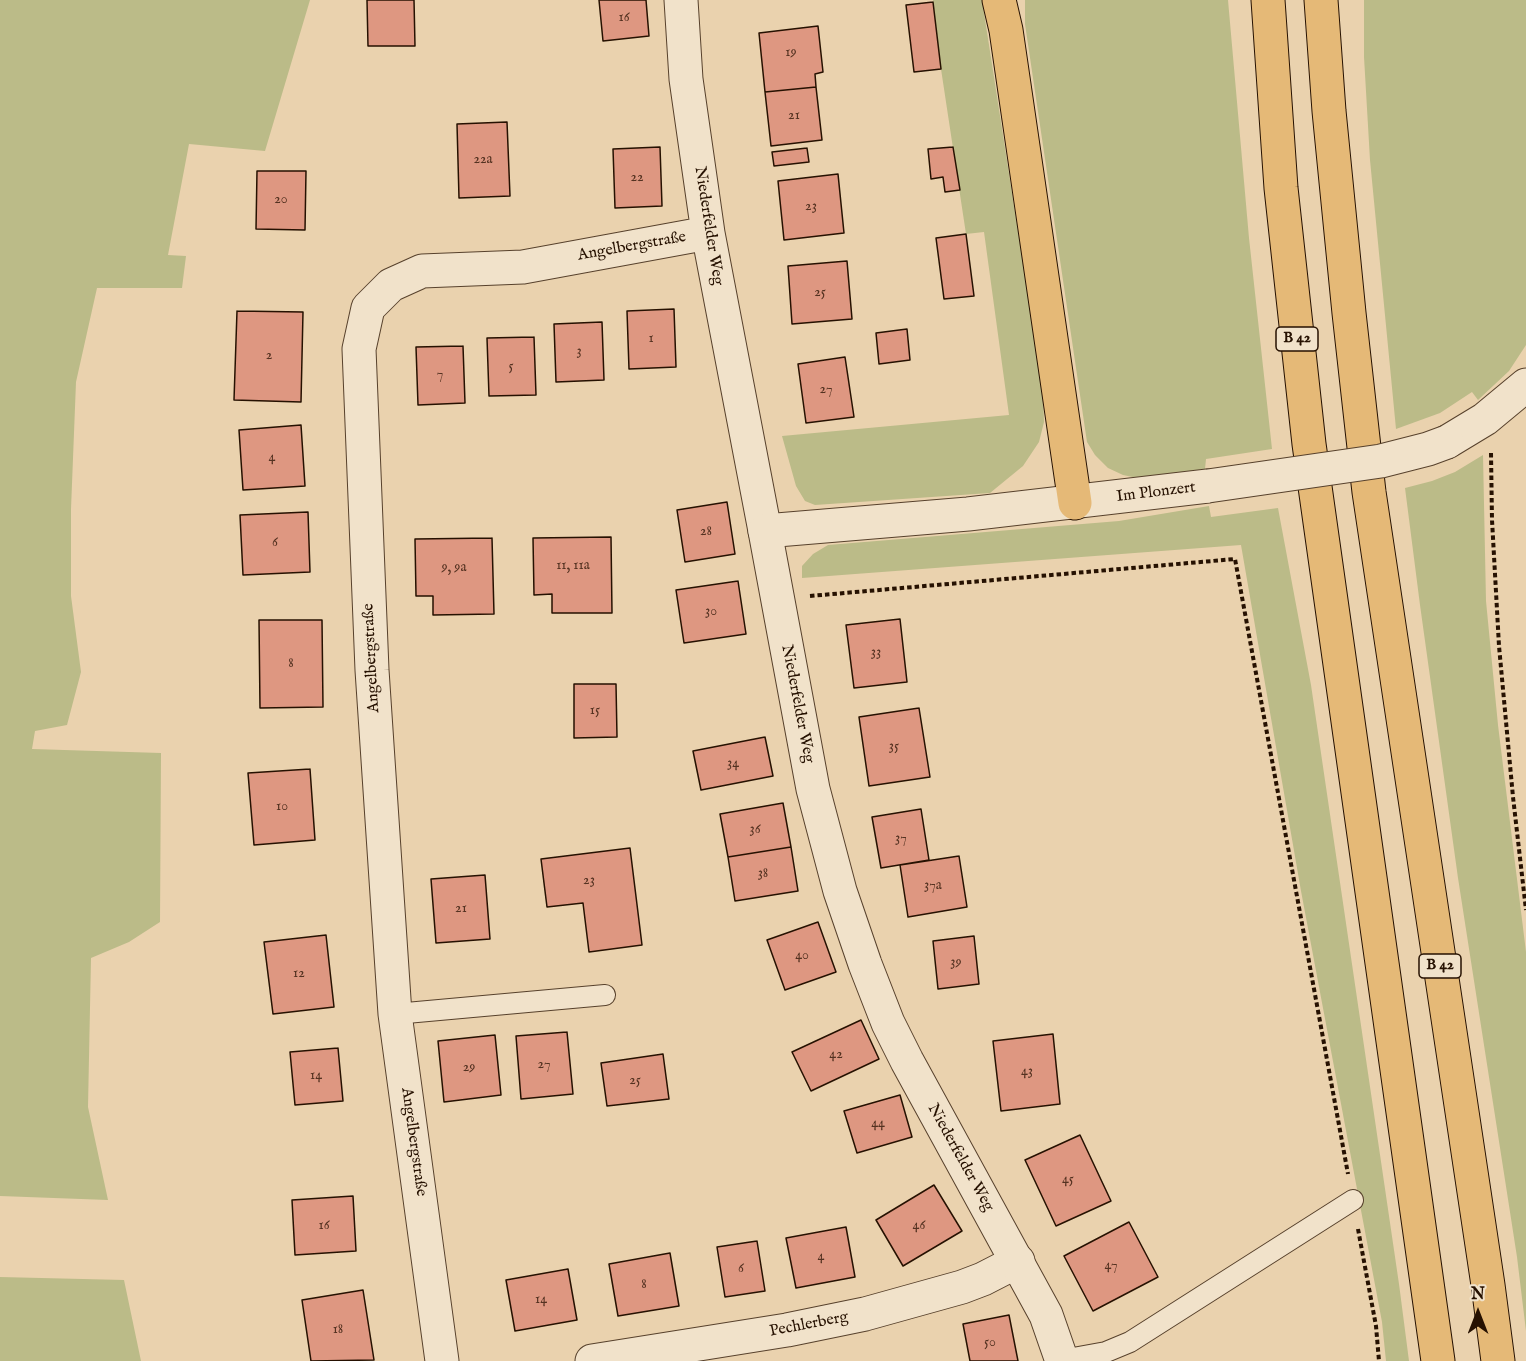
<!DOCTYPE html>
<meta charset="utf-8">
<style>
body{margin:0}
#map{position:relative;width:1526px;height:1361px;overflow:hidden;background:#ead2ae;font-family:"IM FELL English",serif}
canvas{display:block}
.north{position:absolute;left:1448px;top:1283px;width:60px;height:60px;-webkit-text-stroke:4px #f1e2ca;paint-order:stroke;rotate:0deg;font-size:16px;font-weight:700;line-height:24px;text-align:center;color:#261101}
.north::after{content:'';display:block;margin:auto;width:21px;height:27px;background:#261101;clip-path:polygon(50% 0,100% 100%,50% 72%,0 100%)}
</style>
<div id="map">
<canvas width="1526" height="1361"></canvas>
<div class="north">N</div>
</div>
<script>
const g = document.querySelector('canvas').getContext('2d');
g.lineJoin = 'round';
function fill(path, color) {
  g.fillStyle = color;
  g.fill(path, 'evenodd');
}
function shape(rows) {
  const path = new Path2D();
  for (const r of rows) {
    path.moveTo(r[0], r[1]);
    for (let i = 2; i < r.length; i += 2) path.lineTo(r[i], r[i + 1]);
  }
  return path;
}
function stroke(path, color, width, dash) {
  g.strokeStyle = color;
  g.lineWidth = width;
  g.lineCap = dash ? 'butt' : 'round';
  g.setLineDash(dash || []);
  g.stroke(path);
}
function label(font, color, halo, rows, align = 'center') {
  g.font = font + ' "IM FELL English",serif';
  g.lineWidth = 4.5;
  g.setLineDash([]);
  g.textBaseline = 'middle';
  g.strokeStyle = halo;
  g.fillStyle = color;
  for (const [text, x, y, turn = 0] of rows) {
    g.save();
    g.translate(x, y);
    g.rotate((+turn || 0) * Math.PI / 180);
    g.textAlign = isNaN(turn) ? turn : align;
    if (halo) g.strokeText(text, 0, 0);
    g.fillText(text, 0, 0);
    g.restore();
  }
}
const green = shape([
 [0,0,310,0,265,151,189,144,168,255,186,256,182,288,97,288,76,382,71,509,71,596,81,672,67,725,35,731,32,749,161,753,160,922,129,942,91,958,88,1107,108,1200,0,1196],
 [933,0,982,0,1043,392,1044,422,1039,442,1023,466,990,493,815,505,805,501,796,486,782,436,1009,415,984,232,966,234,941,69],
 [1025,0,1228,0,1249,238,1272,449,1206,459,1205,469,1142,479,1123,475,1108,468,1095,455,1087,442,1025,24],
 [1364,0,1526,0,1526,345,1509,371,1478,400,1472,392,1440,413,1396,429,1370,160,1364,57],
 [1483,455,1486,601,1498,725,1526,952,1526,1331,1517,1257,1458,878,1420,605,1405,488,1432,481,1455,472],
 [1209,506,1211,517,1278,508,1311,685,1399,1284,1409,1361,1386,1361,1382,1322,1301,891,1241,545,802,578,802,566,813,554,828,545,1119,521],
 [0,1277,124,1280,141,1361,0,1361]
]);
const building = shape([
 [367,0,414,0,415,46,368,46,367,0],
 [599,0,646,0,649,36,603,41,599,0],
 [933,2,941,69,914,72,906,5,933,2],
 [818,26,823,72,815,74,816,87,765,92,759,33,818,26],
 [816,87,822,140,771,146,765,92,816,87],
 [507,122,510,196,459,198,457,124,507,122],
 [660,147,662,206,615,208,613,149,660,147],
 [953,147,960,190,945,192,943,177,931,179,928,149,953,147],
 [807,148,809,162,774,166,772,152,807,148],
 [257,171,306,171,305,230,256,229,257,171],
 [838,174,844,233,784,240,778,181,838,174],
 [966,234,974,296,944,299,936,238,966,234],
 [847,261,852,319,792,324,788,266,847,261],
 [674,309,676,367,629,369,627,311,674,309],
 [237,311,303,312,301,402,234,400,237,311],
 [602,322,604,380,556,382,554,324,602,322],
 [907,329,910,360,879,364,876,333,907,329],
 [534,337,536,395,489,396,487,338,534,337],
 [463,346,465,403,418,405,416,347,463,346],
 [845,357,854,417,806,423,798,364,845,357],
 [301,425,305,486,243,490,239,430,301,425],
 [727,502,735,554,685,562,677,510,727,502],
 [308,512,310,572,243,575,240,515,308,512],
 [611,537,612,613,552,613,552,594,534,595,533,538,611,537],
 [492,538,494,614,433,615,433,596,416,596,415,539,492,538],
 [738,581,746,634,684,643,676,590,738,581],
 [900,619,907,682,854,688,846,625,900,619],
 [259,620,322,620,323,707,260,708,259,620],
 [574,684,616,684,617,737,574,738,574,684],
 [919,708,930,777,869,786,859,717,919,708],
 [765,737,773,776,701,790,693,751,765,737],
 [310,769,315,840,254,845,248,773,310,769],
 [783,803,791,847,728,857,720,814,783,803],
 [921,809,929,860,881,868,872,817,921,809],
 [791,847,798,891,735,901,728,857,791,847],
 [630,848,642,945,589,952,583,903,547,907,541,859,630,848],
 [959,856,967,907,908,917,900,865,959,856],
 [485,875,490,939,436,943,431,879,485,875],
 [818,922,836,972,785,990,767,940,818,922],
 [326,935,334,1007,273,1014,264,942,326,935],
 [974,936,979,984,938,989,933,941,974,936],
 [861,1020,879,1059,811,1091,792,1052,861,1020],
 [567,1032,573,1094,521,1099,516,1036,567,1032],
 [1053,1034,1060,1104,1001,1111,993,1041,1053,1034],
 [495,1035,501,1095,444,1102,438,1041,495,1035],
 [338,1048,343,1101,295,1105,290,1052,338,1048],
 [663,1054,669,1099,607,1106,601,1063,663,1054],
 [900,1095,912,1137,857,1153,844,1111,900,1095],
 [1080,1135,1111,1201,1056,1226,1025,1160,1080,1135],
 [934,1185,962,1231,903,1266,876,1220,934,1185],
 [353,1196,356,1251,295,1255,292,1200,353,1196],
 [1129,1222,1158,1277,1093,1311,1064,1256,1129,1222],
 [846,1227,855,1277,796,1288,786,1238,846,1227],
 [757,1241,765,1291,725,1297,717,1247,757,1241],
 [670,1253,679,1306,618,1316,609,1264,670,1253],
 [568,1269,577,1320,515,1331,506,1280,568,1269],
 [363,1290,374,1360,311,1361,302,1300,363,1290],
 [1009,1315,1018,1361,970,1361,963,1324,1009,1315]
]);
const path = shape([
 [1491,453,1492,520,1499,646,1513,797,1526,910],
 [810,596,1235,559,1348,1174],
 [1358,1229,1376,1326,1379,1361]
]);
const service = shape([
 [395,1014,605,995],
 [1062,1360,1106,1352,1130,1342,1353,1200]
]);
const minor = shape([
 [681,0,686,79,708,233,765,531],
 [442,1361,395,1014,372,670,359,349,368,308,391,285,422,271,523,267,708,233],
 [592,1361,787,1330,865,1314,962,1287,983,1279,1018,1261]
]);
const tertiary = shape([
 [1447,442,1485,419,1526,385],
 [1062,1361,1046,1315,907,1061,888,1023,865,964,840,891,813,789,765,531,968,514,1208,486]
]);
const trunk = shape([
 [999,0,1006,30,1075,503],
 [1268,0,1281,188,1309,444,1438,1361],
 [1321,0,1329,111,1349,313,1369,492,1488,1285,1498,1361]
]);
const tertiaryBridge = shape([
 [1208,486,1381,461,1428,449,1447,442]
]);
const numberNames = [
 ["16",624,18],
 ["19",791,53],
 ["21",794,116],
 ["22a",483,160],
 ["22",637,178],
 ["20",281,200],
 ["23",811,207],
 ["25",820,293],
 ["1",651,339],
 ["3",579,352],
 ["2",269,356],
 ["5",511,367],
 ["7",440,375],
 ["27",826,390],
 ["4",272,458],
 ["28",706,532],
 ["6",275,543],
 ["11, 11a",573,566],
 ["9, 9a",454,568],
 ["30",711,612],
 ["33",876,653],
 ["8",291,664],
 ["15",595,711],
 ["35",894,747],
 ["34",733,764],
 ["10",282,807],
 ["36",755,830],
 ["37",901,839],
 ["38",763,874],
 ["23",589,881],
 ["37a",933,886],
 ["21",461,909],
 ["40",802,956],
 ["39",956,963],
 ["12",299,974],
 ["42",836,1055],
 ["27",544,1065],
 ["29",469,1068],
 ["43",1027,1072],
 ["14",316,1076],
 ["25",635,1081],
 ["44",878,1124],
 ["45",1068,1180],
 ["16",324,1226],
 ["46",919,1226],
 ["4",821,1257],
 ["47",1111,1266],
 ["6",741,1269],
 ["8",644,1285],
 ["14",541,1300],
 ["18",338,1330],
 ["50",990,1343]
];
const shields = [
 [1297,339,42],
 [1440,966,42]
];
const shieldNames = [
 ["B 42",1297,339],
 ["B 42",1440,966]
];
const streetNames = [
 ["Niederfelder Weg",708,226,81],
 ["Angelbergstraße",632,247,-10],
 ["Im Plonzert",1156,493,-7],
 ["Angelbergstraße",372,658,-93],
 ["Niederfelder Weg",797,704,79],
 ["Angelbergstraße",413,1142,82],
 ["Niederfelder Weg",960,1158,61],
 ["Pechlerberg",809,1325,-11]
];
fill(green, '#bb8');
fill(building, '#de9781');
stroke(building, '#261101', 1.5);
stroke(service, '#57412c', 22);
stroke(minor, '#57412c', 35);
stroke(tertiary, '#57412c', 35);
stroke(trunk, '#261101', 35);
stroke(path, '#261101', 4, [4.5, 3]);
stroke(service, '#f1e2ca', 20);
stroke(minor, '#f1e2ca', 33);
stroke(tertiary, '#f1e2ca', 33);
stroke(trunk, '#e5b977', 33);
stroke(tertiaryBridge, '#57412c', 35, []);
stroke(tertiaryBridge, '#f1e2ca', 33);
label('14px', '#543221', null, numberNames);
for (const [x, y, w] of shields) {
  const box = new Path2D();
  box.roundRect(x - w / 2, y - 12, w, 24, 4.5);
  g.fillStyle = '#f1e2ca';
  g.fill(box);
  stroke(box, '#261101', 1.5);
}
label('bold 15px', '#261101', null, shieldNames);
label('16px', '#261101', '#f1e2ca', streetNames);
</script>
